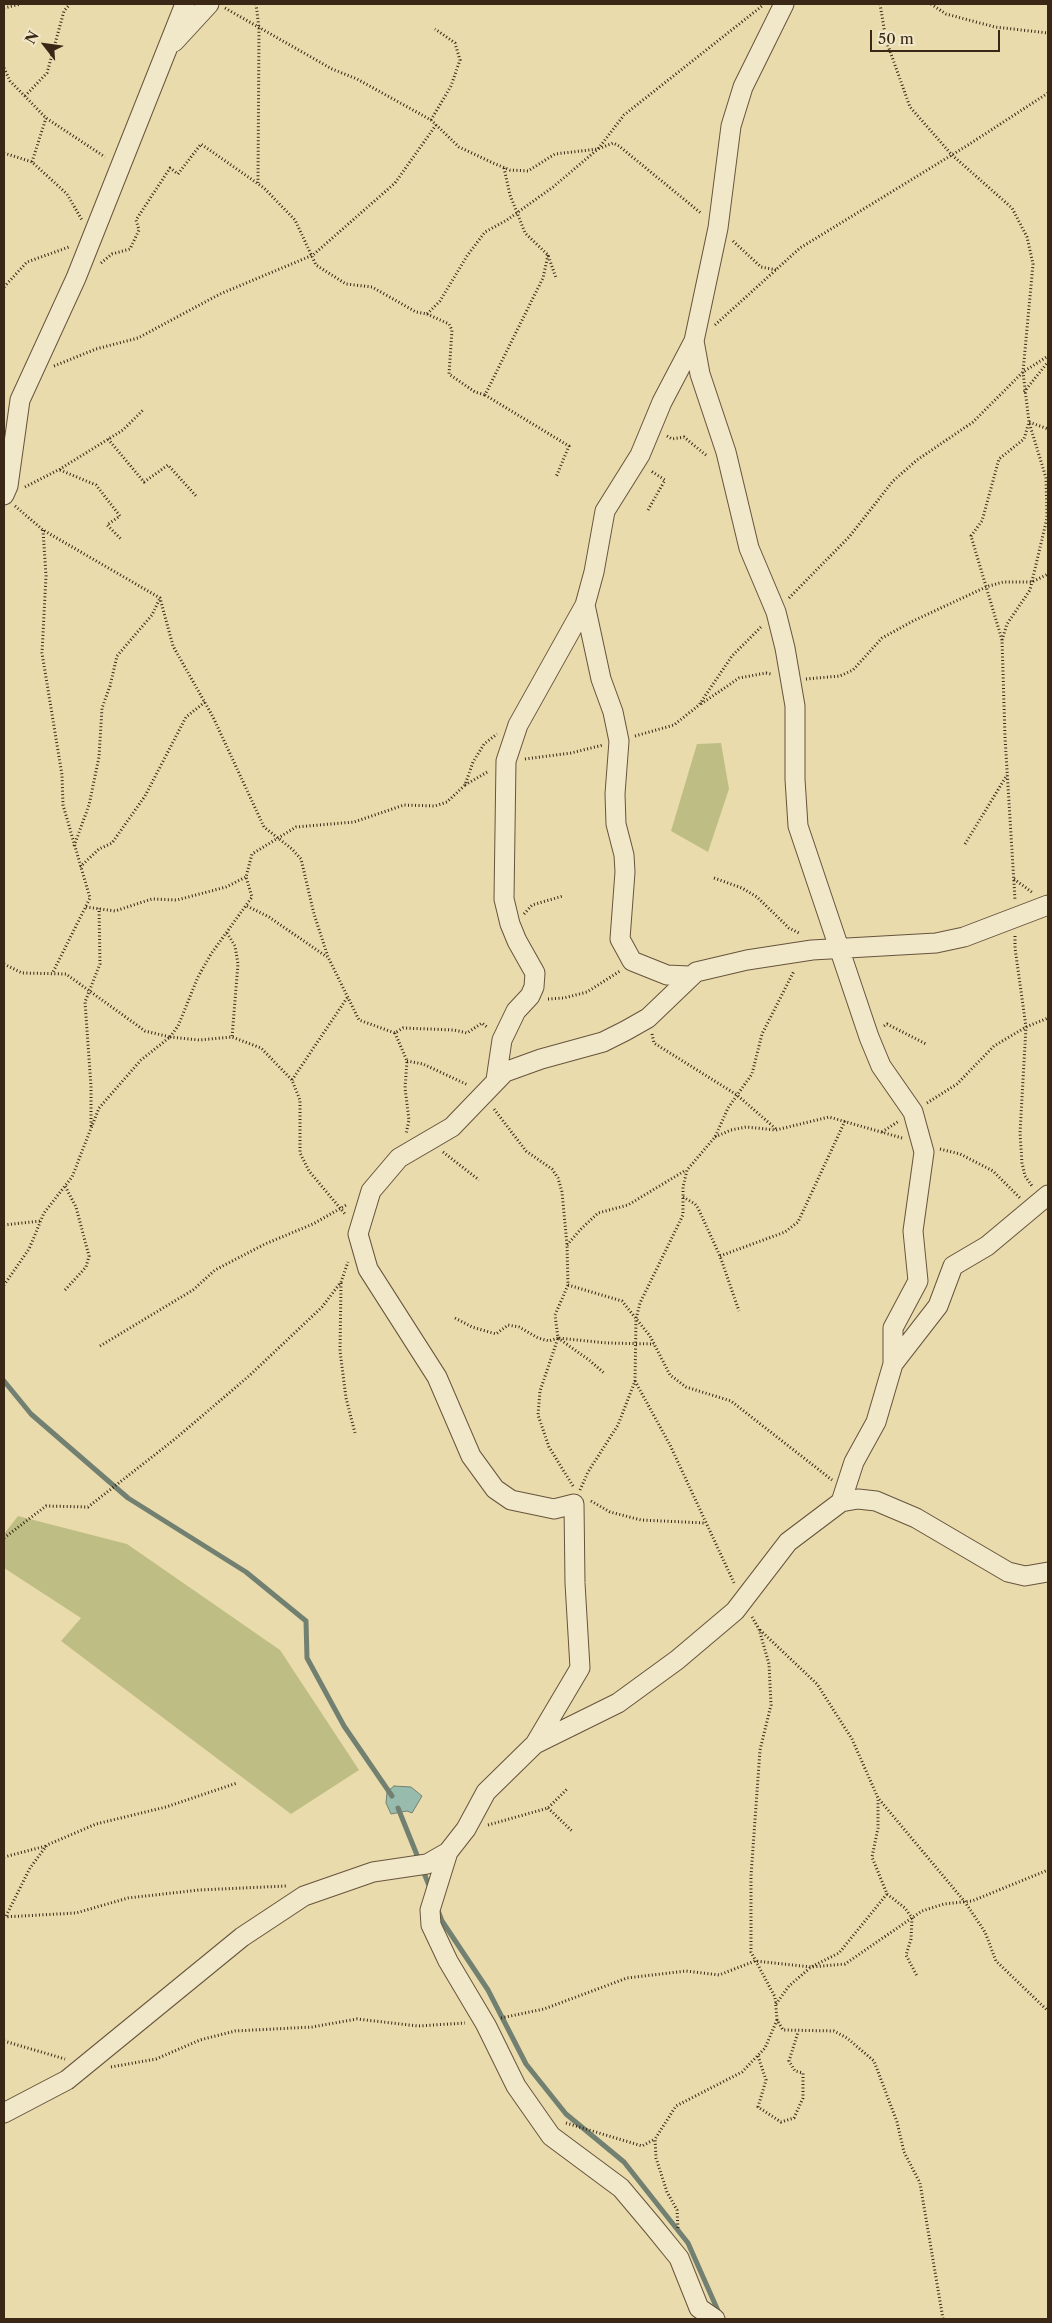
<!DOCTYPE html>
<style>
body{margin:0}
#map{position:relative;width:1052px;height:2323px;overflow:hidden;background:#e9dbac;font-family:"Libre Caslon Text",serif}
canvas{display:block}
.frame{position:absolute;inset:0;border:5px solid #3a2716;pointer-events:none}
.north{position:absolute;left:20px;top:20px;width:50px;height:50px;-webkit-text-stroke:4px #f1e8c9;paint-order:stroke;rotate:300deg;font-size:14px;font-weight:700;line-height:20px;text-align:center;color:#3a2716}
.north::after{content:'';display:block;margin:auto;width:18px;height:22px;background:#3a2716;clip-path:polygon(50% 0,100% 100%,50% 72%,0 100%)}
.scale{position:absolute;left:870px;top:30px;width:130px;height:22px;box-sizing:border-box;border:2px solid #3a2716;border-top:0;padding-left:6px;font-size:15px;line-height:18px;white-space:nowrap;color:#3a2716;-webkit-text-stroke:4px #f1e8c9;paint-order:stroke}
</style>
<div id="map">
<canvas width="1052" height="2323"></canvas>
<div class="frame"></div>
<div class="north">N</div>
<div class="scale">50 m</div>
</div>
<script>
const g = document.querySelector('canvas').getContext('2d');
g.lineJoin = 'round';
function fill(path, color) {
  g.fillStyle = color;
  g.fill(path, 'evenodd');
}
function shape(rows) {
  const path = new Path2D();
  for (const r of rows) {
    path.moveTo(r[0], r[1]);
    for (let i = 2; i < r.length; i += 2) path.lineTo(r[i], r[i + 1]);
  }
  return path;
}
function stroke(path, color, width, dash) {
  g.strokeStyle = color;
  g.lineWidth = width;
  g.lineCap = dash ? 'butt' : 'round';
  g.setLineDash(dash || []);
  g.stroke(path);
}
const green = shape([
 [721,743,729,789,708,852,671,831,697,744],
 [18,1516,127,1544,280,1650,359,1770,291,1814,61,1641,81,1618,4,1568,4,1534]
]);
const water = shape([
 [394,1786,411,1787,422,1796,412,1813,407,1811,391,1814,386,1803,387,1792,394,1786]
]);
const stream = shape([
 [4,1381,31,1414,128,1498,246,1572,306,1621,307,1658,344,1726,392,1796],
 [398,1808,419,1860],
 [422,1868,430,1888],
 [437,1908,442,1921,488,1990,526,2064,566,2114,624,2162,688,2243,719,2313]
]);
const path = shape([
 [256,4,259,28,258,183],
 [880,4,886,40,910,107,952,155,1012,208,1027,237,1033,264,1023,372,1029,422,1046,478,1047,518,1030,590,1007,624,1002,640,1005,737,1015,900],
 [931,4,946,14,995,27,1048,33],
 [4,8,21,4],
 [225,8,332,69,357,79,431,120,459,147,493,163,510,170,528,171,555,154,598,149,613,143,619,146,702,214],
 [4,68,10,81,46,118,105,157],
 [25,96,47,73,64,11,70,4],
 [431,120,451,86,460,60,455,43,435,29],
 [4,153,32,162,67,194,82,220],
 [32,162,46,118],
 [504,168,510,195,525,233,548,255,556,278],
 [733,241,761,267,777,270],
 [548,255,543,278,535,294,485,395,569,446,556,477],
 [101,263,112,254,130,249,139,230,136,220,170,168,178,174,201,144,264,188,295,220,316,265,346,284,372,287,416,312,427,314,440,301,467,256,485,232,507,220,553,187,598,149,624,115,762,6],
 [4,287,27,262,69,247],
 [427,314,449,324,452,330,449,374,475,392,485,395],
 [715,325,800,248,968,145,1048,93],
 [54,366,96,349,138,338,220,294,313,255,395,183,436,125],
 [1024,392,1048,362],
 [667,436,672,439,684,437,707,456],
 [108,439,144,482,168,465,196,496],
 [60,470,96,485,120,516,107,525,121,539],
 [25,487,60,469,123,430,143,410],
 [15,506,43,530,160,598,173,646,213,717,264,827,292,849,301,859,314,914,328,957,359,1020,395,1033,403,1028,454,1030,467,1033,482,1023,488,1028],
 [648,510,665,480,651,471],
 [43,530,46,576,42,653,62,775,63,805,90,898,53,972],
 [789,598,849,537,893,481,917,460,973,422,1023,372,1048,356],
 [1002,640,971,536,982,521,999,459,1024,439,1029,422,1048,429],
 [806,679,840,676,853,670,882,638,913,621,986,587,1003,582,1032,582,1048,574],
 [701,704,739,678,766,673,771,674],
 [635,736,674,725,699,705,732,656,762,626],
 [525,759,571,753,603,745],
 [465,785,489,771],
 [965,844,1007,775],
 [74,846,89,805,99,757,102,708,110,686,117,656,152,615,160,598],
 [80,867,99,849,112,843,145,796,186,717,205,702],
 [714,878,742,888,757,897,789,928,799,933],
 [1014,879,1033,893],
 [247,906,269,917,327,957],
 [86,907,115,911,152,899,177,900,226,887,246,877],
 [524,914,532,905,563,896],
 [227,933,235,946,238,964,232,1037],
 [1015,936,1015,948,1026,1027,1020,1133,1022,1163,1025,1176,1032,1186],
 [4,964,22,973,66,974,145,1031,170,1037,141,1060,99,1108,72,1177,44,1213,29,1249,4,1285],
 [548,999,564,998,587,992,620,971],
 [884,1026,887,1024,926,1044],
 [395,1033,407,1061,405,1088,409,1120,406,1134],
 [652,1034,654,1043,737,1095,776,1129],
 [170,1037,199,1040,232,1037,261,1048,292,1080,300,1100,300,1153,309,1171,345,1214],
 [170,1037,178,1026,198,977,211,954,252,897,246,877,252,854,296,827,354,822,404,805,435,806,447,802,465,785,473,762,484,744,497,734],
 [407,1061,423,1064,468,1085],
 [292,1080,347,998],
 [927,1103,957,1084,994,1046,1026,1027,1048,1018],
 [91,1126,91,1086,85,1002,100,964,99,908],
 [882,1132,899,1121],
 [715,1137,731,1130,746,1127,776,1130,829,1117,902,1138],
 [940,1149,960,1154,993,1171,1020,1198],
 [443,1152,479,1180],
 [683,1197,695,1204,698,1208,720,1256,739,1311],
 [4,1225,40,1221],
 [567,1245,581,1229,598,1213,628,1205,686,1170],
 [720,1256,785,1232,798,1222,845,1121],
 [341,1283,340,1351,346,1398,355,1433],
 [568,1285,622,1301,650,1336,670,1375,686,1387,731,1401,832,1480],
 [65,1290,86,1267,89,1256,76,1207,65,1186],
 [455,1318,472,1327,496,1334,508,1325,519,1327,538,1338,549,1341,558,1338,555,1315,568,1285,567,1245,562,1192,558,1178,552,1169,526,1151,494,1109],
 [558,1338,589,1360,604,1373],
 [100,1346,193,1290,215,1270,265,1244,313,1224,348,1204],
 [635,1381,670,1445,735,1585],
 [573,1486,549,1447,538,1415,540,1391,558,1338,607,1343,654,1344],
 [580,1490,588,1472,618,1425,635,1381,636,1319,640,1303,683,1215,683,1187,687,1170,715,1137,728,1108,752,1074,762,1034,794,971],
 [591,1501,610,1512,641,1520,705,1523],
 [4,1538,46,1506,88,1507,175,1439,249,1376,322,1307,341,1282,348,1262],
 [752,1617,759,1629,769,1664,771,1705,760,1750,751,1876,751,1952,775,1997,777,2020,783,2030,834,2031,847,2038,874,2061,897,2122,904,2152,920,2183,943,2319],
 [760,1630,817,1684,852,1739,878,1798,965,1902,985,1932,996,1961,1048,2011],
 [548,1808,573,1832],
 [488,1825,548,1808,567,1789],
 [4,1857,46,1846],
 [887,1894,905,1908,912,1918,911,1939,906,1955,917,1976],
 [6,1916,30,1868,47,1845,96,1824,166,1807,237,1783],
 [4,1917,76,1913,128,1898,199,1890,286,1886],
 [776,2004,789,1986,811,1967,839,1953,887,1894,872,1857,878,1828,878,1800],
 [501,2018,544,2009,627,1978,686,1971,719,1975,755,1961,811,1967,845,1964,922,1911,944,1904,972,1901,1048,1870],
 [4,2041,65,2059],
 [758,2056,766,2080,758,2107,781,2122,794,2118,803,2098,803,2073,795,2071,789,2061,798,2032],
 [111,2067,156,2059,200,2040,235,2031,312,2027,357,2019,418,2026,465,2023],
 [566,2123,642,2146,655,2139],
 [678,2228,677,2210,667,2192,656,2158,655,2139,676,2106,742,2072,765,2048,777,2020]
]);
const minor = shape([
 [174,42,209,4],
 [694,341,700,374,726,452,749,548,776,612,785,648,795,706,795,779,798,826,869,1037,881,1066,913,1112,924,1152,913,1231,918,1281,893,1328,893,1364],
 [4,495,8,486,20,400,76,278,185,4],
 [585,605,601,679,613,712,619,741,615,794,616,824,624,855,625,872,620,939,632,961,667,975,689,976],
 [496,1080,502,1040,516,1011,530,996,534,987,535,973,517,941,510,924,504,899,506,761,518,725,585,605,594,572,605,511,640,455,662,402,694,341,718,228,731,126,743,87,784,4],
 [841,1502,854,1462,876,1422,893,1364,938,1306,953,1266,987,1246,1048,1195],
 [535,1744,580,1668,575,1583,574,1504,554,1509,511,1500,495,1489,471,1456,437,1377,368,1269,358,1234,371,1191,399,1158,452,1127,505,1072,541,1059,603,1042,625,1031,648,1018,696,972,747,960,812,950,936,943,964,937,1048,905],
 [448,1852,430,1910,431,1925,448,1961,486,2025,516,2086,551,2136,621,2188,653,2226,679,2258,699,2308,715,2319],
 [4,2113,67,2080,242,1937,304,1896,373,1872,427,1864,448,1852,466,1829,486,1792,535,1744,618,1703,677,1660,735,1611,788,1542,841,1502,858,1499,876,1501,916,1518,1008,1572,1025,1576,1048,1572]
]);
fill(green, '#bebe84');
fill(water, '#97bbad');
stroke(water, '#728071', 1);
stroke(stream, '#728071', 5);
stroke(minor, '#66543c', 21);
stroke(path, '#3a2716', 3, [1, 2.5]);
stroke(minor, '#f1e8c9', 19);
</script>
